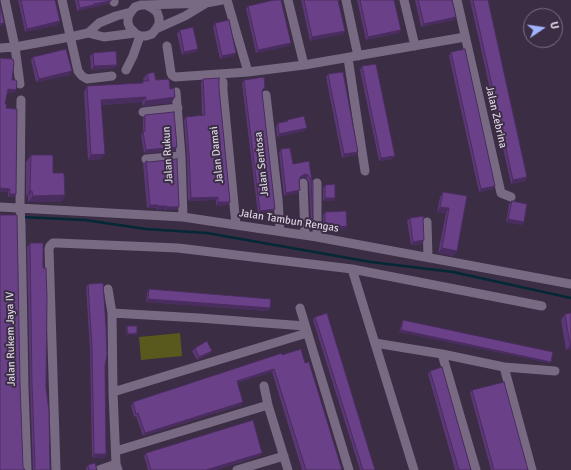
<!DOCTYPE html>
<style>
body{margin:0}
#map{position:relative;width:571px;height:470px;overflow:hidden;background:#3a2d44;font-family:Signika,sans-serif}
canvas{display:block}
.north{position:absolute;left:523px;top:8px;width:40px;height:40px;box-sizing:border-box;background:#3a2d44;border:1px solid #7a6f82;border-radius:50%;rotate:77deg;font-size:11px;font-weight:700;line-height:16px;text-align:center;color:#d9d1e0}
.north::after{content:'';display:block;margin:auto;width:14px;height:18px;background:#a1b3fd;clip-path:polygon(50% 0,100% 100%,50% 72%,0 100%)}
</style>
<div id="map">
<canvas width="571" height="470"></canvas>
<div class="north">U</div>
</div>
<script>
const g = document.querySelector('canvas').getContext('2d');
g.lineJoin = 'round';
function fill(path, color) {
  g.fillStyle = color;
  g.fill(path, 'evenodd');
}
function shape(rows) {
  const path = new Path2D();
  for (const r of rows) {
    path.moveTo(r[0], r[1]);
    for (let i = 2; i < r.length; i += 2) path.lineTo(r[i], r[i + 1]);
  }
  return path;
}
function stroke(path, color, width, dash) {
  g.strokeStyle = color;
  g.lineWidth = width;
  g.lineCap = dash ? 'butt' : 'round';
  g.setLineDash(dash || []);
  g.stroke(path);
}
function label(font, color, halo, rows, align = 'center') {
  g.font = font + ' Signika,sans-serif';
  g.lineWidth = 4;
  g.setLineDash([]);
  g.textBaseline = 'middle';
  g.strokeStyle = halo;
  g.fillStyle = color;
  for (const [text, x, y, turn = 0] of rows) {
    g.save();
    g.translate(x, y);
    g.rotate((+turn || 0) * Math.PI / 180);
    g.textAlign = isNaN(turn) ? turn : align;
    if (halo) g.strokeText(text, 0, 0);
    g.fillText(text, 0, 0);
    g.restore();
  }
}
const green = shape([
 [180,333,182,356,141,360,139,337]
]);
const stream = shape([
 [22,217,85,220,146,229,207,233,371,262,453,272,571,298]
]);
const minor = shape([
 [5,0,15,47,20,84],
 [62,0,78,71,82,76,87,79,112,76],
 [114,0,114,2],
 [227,0,248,72],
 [288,0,304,65],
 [346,0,358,56],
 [404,0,415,46],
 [457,0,501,193,511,197],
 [141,5,146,5,152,8,157,12,159,18,159,24,156,29,152,34,146,36,140,36,135,33,130,28,128,23,128,17,131,12,135,7,141,5],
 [146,5,206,3,222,0],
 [156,29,185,16,205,4],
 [88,33,104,37,135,33],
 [167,46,171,73,172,75,175,77,248,72,304,65,465,37],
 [0,48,15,47,70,37,88,33,99,23,116,16,131,12],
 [348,58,365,171],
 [126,70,133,56,140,36],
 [223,82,223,91,236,225],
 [176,92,181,156,183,217],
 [266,95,278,199,280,231],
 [21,100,20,207,21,225,24,387,27,470],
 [143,112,178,108],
 [146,159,181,156],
 [303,183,305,235],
 [317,183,317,237],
 [0,207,183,217,236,225,317,237,571,284],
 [427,222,428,257],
 [352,269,414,470],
 [108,289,112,313,113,392,116,464,118,470],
 [300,308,349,470],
 [112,313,199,318,305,326],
 [375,343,442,354,504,367,532,470],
 [442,354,476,470],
 [504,367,555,371],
 [264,386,268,405,288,470],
 [113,392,307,333],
 [116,451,268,405],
 [56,470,49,249,50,246,53,243,57,243,178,248,352,269,542,306],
 [99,470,116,464],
 [237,470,284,456]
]);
const wall = shape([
 [18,0,55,0,60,21,58,25,25,32],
 [75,0,111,0,108,4,77,11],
 [301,0,338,0,345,31,343,34,310,41],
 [357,0,394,0,401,30,399,33,366,40],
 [415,0,452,0,454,20,421,27],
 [470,0,488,0,527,177,525,181,511,184],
 [248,6,291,43,289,46,256,53,246,9],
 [215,23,236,53,234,56,220,59,213,27],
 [180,30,198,49,196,52,182,55,177,34],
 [451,52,495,186,493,189,479,192,449,56],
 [93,53,117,65,115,68,91,70,90,56],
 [33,57,70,75,36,82,31,60],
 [0,58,12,80,14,93,7,92,5,104,14,197,8,197],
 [362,66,393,159,379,161,360,70],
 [147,74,170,89,175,97,171,103,142,106,142,102,102,105,101,159,88,160,84,92,87,86,142,83,144,81,143,79],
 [328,74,358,152,356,155,342,158,326,77],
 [203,79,219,88,230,202,228,205,216,206,216,200,188,201,187,156,184,120,186,117,202,115,201,82],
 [244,80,263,89,262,92,273,212,258,214,242,83],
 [145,115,177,147,175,151,144,153,141,135,143,132,143,118],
 [287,120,304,131,277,137,276,127,278,123,286,122],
 [281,149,293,164,309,161,312,182,313,222,311,226,309,183,306,178,302,177,300,179,300,190,297,193,284,196,279,152],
 [31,155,53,173,65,195,61,202,28,202,28,197,26,197,26,162],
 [146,161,177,210,164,210,164,209,156,210,156,208,147,208,143,164],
 [325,185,335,198,333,201,323,201,323,188],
 [443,192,467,196,457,251,453,256,438,253,446,213,437,212,440,197],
 [512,201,524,222,522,225,506,222,509,204],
 [325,212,345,229,325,231,324,225,323,225,323,215],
 [410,218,423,219,422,244,411,245,407,221],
 [30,243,46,388,50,470,33,470,30,387,27,247],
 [88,284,106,454,104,458,92,458,90,350,86,287],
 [149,289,270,308,268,311,146,302,147,293],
 [571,313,571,349,566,350,561,320,565,314],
 [315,317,375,470,360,470,313,320],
 [403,320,551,362,550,363,399,332,402,322],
 [127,326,137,333,136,335,127,335,126,328],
 [195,348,212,351,209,354,197,360,192,351],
 [282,355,305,363,342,470,302,470,272,372,237,383,243,402,241,405,143,436,136,416,134,417,131,406,133,402],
 [430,371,471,470,455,470,428,374],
 [472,390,528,470,491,470,470,393],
 [146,453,262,453,260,456,215,470,148,470,144,456],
 [88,465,97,470,86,470,86,469]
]);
const shadedWall = shape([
 [111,1,108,4,77,11,80,8],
 [456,17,454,20,421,27,424,24],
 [60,21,58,25,25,32,27,29],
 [4,23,2,26,0,27,0,24],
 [401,30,399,33,366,40,368,37],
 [345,31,343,34,310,41,312,37],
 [291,43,289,46,256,53,258,50],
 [198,49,196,52,182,55,184,52],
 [236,53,234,56,220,59,222,56],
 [117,65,115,68,91,70,94,66],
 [72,71,70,75,36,82,39,79],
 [8,89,16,90,14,93,5,92],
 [146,97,142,102,98,105,101,100],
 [175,97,171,103,142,106,146,101],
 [307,128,304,131,277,137,279,134],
 [177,147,175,151,144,153,146,150],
 [358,152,356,155,342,158,344,154],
 [105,154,101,159,88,160,91,155],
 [395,156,393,159,379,161,381,158],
 [305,174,308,175,306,178,302,177,298,180,300,177],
 [527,177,525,181,511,184,513,180],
 [495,186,493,189,479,192,481,189],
 [0,188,10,189,8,192,0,192],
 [300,190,297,193,284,196,286,193],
 [30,191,32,191,28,197,26,197],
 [10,194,16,194,14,197,8,197],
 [65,195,61,202,28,202,33,196],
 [218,197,216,200,188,201,191,198],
 [325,198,335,198,333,201,323,201],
 [218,202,230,202,228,205,216,206],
 [150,205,158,205,156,208,147,208],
 [158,206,167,206,164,209,156,210],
 [167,207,179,207,177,210,164,210],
 [440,207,449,208,446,213,437,212],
 [275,209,273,212,258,214,260,211],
 [508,219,524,222,522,225,506,222],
 [347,226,345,229,325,231,327,228],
 [424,240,422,244,411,245,413,242],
 [442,248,457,251,453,256,438,253],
 [148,299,270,308,268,311,146,302],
 [401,330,551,362,550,363,399,332],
 [137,333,136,335,127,335,128,334],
 [571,344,571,349,566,350,570,345],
 [212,351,209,354,197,360,199,357],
 [274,369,272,372,234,384,237,381],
 [243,402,241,405,143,436,145,433],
 [262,453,260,456,215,470,206,470],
 [94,454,106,454,104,458,92,458]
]);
const building = shape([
 [21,0,55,0,60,21,27,29,21,0],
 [78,0,111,0,111,1,93,4,94,5,80,8,78,0],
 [274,0,281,0,291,43,258,50,248,6,274,0],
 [304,0,338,0,345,31,312,37,304,0],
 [360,0,394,0,401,30,368,37,360,0],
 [418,0,452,0,456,17,424,24,418,0],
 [473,0,488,0,527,177,513,180,473,0],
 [0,4,4,23,0,24,0,4],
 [229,20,236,53,222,56,215,23,229,20],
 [193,27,198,49,184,52,180,30,193,27],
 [66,49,72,71,39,79,33,57,66,49],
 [465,49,495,186,481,189,451,52,465,49],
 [116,51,117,65,94,66,93,53,116,51],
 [0,58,13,59,14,63,12,80,16,80,17,83,16,90,8,89,5,104,7,104,6,108,17,109,16,194,10,194,10,189,0,188,0,58],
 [376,64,395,156,381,158,362,66,376,64],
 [154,72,156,80,169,79,170,89,174,88,175,97,146,101,146,97,101,100,105,154,91,155,87,86,143,83,143,81,149,81,147,74,154,72],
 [343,72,358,152,344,154,328,74,343,72],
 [264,77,265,87,263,89,262,92,275,209,260,211,244,80,264,77],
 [219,78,219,88,230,202,218,202,218,197,191,198,189,153,186,117,205,115,203,79,219,78],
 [174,112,177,147,146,150,143,132,145,131,145,115,174,112],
 [304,116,307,128,279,134,278,123,288,121,287,120,304,116],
 [290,148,293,164,309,161,312,182,313,182,313,222,311,180,308,175,305,174,300,177,299,180,300,190,286,193,281,149,290,148],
 [31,155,53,155,53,173,64,173,65,195,33,196,32,191,30,191,31,155],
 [177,159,179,207,167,207,167,206,158,206,158,205,150,205,146,161,149,162,177,159],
 [335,184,335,198,325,198,325,185,335,184],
 [443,192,467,196,457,251,442,248,449,208,440,207,443,192],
 [512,201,527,204,524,222,508,219,512,201],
 [346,211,347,226,327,228,326,222,325,222,325,212,346,211],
 [0,215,17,215,20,384,23,467,25,470,0,470,0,215],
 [424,216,423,219,424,240,413,242,410,218,424,216],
 [30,243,43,243,43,268,46,268,47,298,46,388,49,411,50,470,34,470,35,467,32,384,30,243],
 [103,283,106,327,107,355,105,366,106,454,94,454,92,347,88,284,103,283],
 [149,289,271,299,270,308,148,299,149,289],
 [327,313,375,470,363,470,315,317,327,313],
 [571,313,571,344,570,345,565,314,571,313],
 [403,320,553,352,551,362,401,330,403,320],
 [127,326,137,326,137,333,128,334,127,326],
 [207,341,212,351,199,357,195,348,207,341],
 [301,349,305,363,309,362,342,470,306,470,274,369,237,381,243,402,145,433,138,413,136,414,133,402,282,353,282,355,301,349],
 [442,367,471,470,459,470,430,371,442,367],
 [504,382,528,470,494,470,472,390,504,382],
 [253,420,262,453,206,470,151,470,146,453,253,420],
 [95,463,97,470,89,470,88,465,95,463]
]);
const streetNames = [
 ["Jalan Zebrina",496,117,77],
 ["Jalan Rukun",168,155,-93],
 ["Jalan Damai",217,155,-96],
 ["Jalan Sentosa",262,164,-96],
 ["Jalan Tambun Rengas",289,221,9],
 ["Jalan Rukem Jaya IV",11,339,-91]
];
fill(green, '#58591c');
stroke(stream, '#042837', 2.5);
stroke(minor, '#796a84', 9);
fill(wall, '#5b3775');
fill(shadedWall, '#4a2d5f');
fill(building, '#6a4088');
stroke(building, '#4a2d5f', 1);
label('11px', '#d9d1e0', '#3a2d44', streetNames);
</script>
